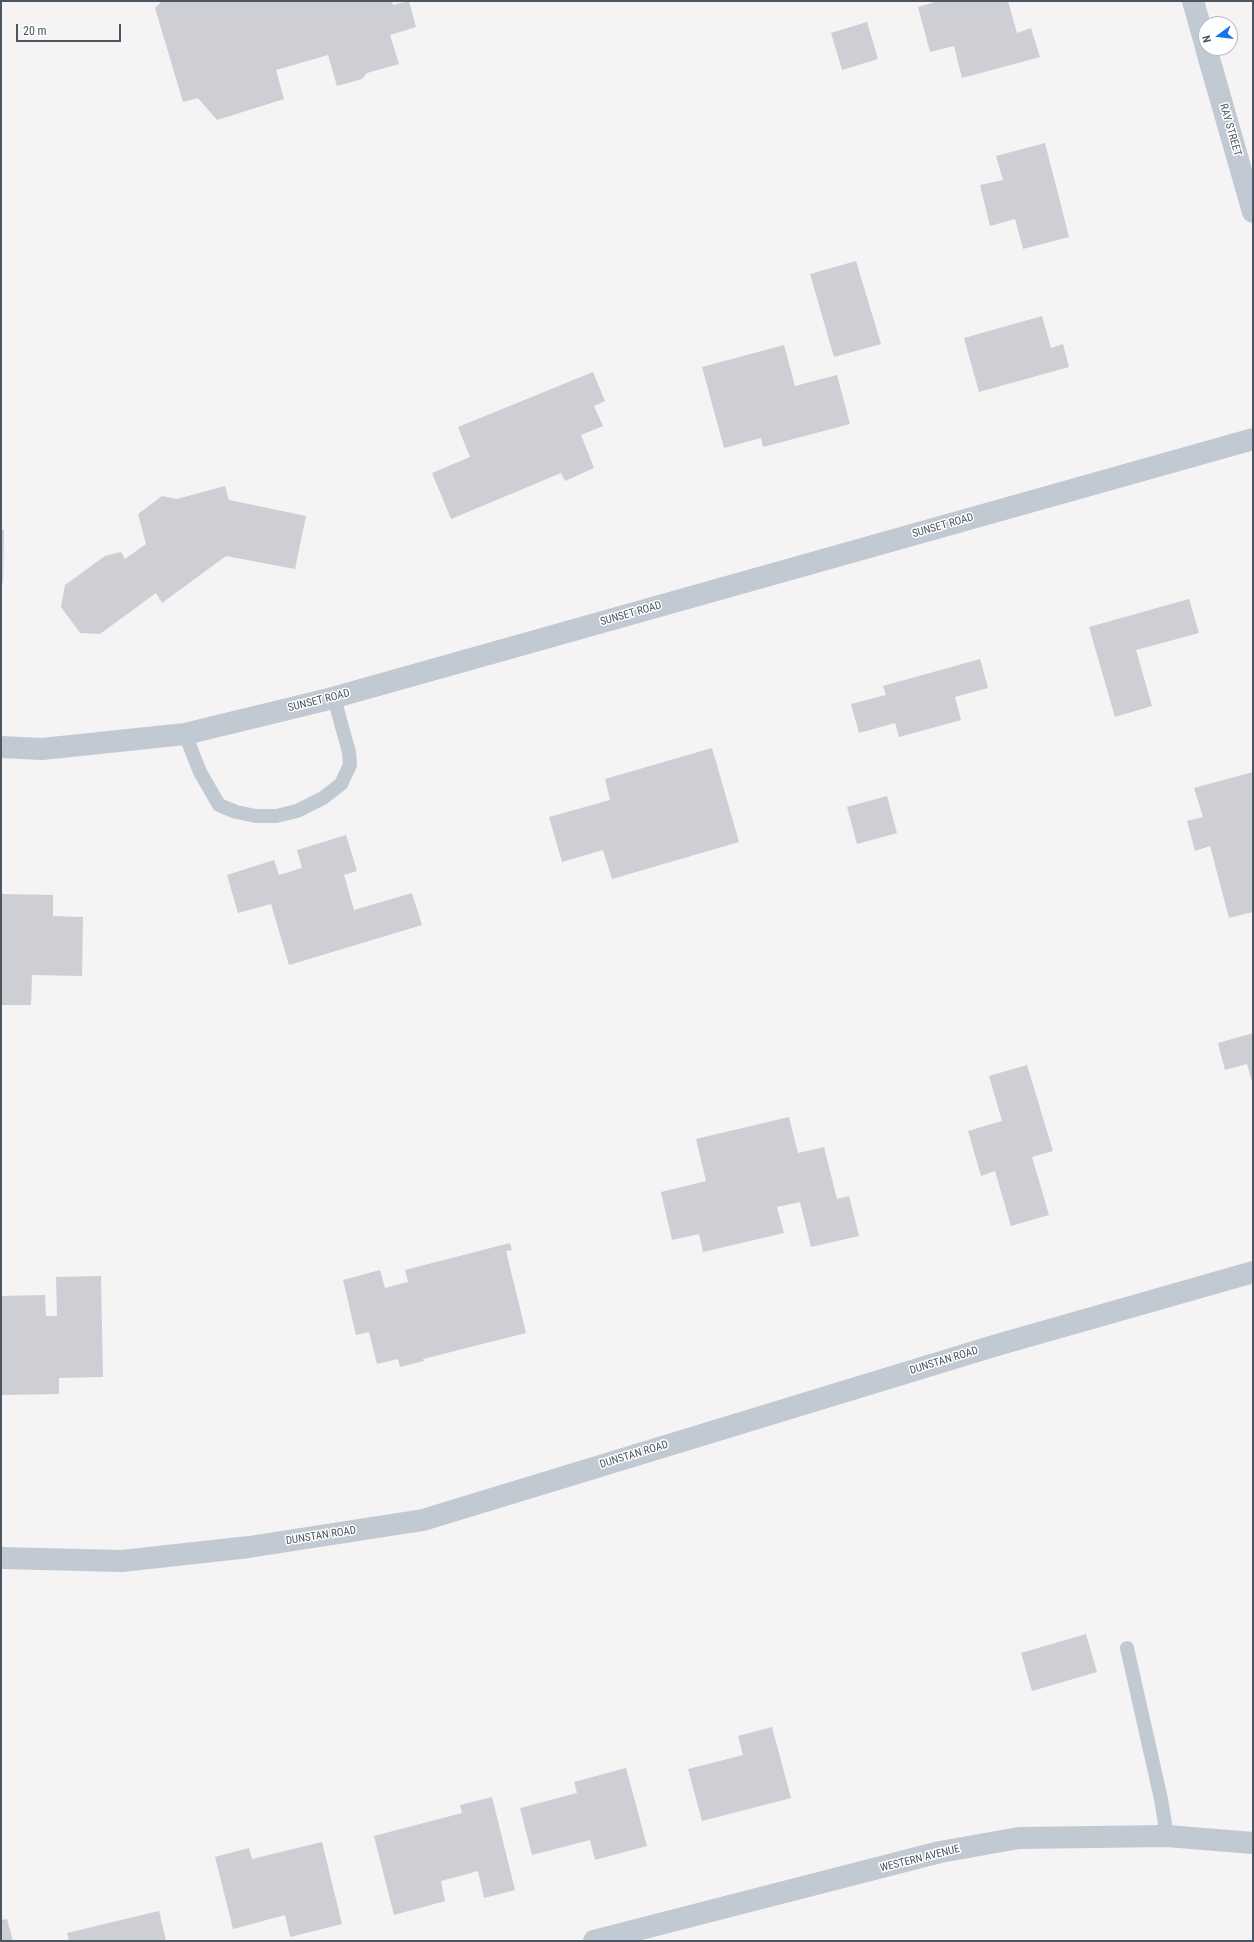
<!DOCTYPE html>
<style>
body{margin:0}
#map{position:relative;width:1254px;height:1942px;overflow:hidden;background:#f5f3f3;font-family:"Roboto Condensed",sans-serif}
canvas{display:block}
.frame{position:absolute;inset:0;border:2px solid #4a5661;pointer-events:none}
.north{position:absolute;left:1198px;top:16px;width:40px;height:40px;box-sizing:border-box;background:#fff;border:1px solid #b7bbc0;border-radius:50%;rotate:255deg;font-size:11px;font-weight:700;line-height:16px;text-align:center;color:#4a5661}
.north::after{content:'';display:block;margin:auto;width:14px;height:18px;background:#1a73e8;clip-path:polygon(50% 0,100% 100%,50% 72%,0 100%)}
.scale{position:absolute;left:16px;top:24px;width:105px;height:18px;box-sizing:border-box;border:2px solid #4a5661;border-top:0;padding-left:5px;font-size:12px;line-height:14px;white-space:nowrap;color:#4a5661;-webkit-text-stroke:3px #fff;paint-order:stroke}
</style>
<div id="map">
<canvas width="1254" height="1942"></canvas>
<div class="frame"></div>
<div class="north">N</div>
<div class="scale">20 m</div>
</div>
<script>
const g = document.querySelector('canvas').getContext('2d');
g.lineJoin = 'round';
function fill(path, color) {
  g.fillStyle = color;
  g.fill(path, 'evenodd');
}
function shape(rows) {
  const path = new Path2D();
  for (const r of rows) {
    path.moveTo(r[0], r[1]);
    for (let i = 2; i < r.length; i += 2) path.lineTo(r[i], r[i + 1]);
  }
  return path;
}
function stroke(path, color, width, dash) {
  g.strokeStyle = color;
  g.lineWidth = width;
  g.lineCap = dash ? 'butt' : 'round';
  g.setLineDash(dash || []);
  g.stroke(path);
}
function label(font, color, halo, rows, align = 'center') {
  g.font = font + ' "Roboto Condensed",sans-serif';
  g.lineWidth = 3;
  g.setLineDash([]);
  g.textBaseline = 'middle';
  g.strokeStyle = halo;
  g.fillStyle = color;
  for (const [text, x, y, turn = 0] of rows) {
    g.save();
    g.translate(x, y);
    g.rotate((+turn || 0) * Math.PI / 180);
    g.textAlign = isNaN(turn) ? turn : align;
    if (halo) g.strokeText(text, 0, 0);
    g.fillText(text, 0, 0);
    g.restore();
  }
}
const building = shape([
 [162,1,392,1,393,5,409,1,416,27,390,35,399,64,367,73,362,79,337,86,328,55,276,70,284,99,217,120,198,98,183,102,155,8],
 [938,1,1008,1,1017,33,1031,28,1040,57,962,78,954,46,930,52,918,7],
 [867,22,878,59,842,70,831,33],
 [1045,143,1069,237,1023,249,1015,219,990,226,980,185,1003,180,996,156],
 [856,261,881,344,834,357,810,274],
 [1042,316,1051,348,1063,344,1069,367,979,392,964,338],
 [784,345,795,386,837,375,850,424,763,447,761,438,724,448,702,367],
 [593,372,605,401,594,406,603,426,581,435,594,468,565,481,561,473,451,519,432,473,470,457,458,427],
 [225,486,229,500,306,516,295,569,226,556,162,603,156,593,100,634,80,633,61,607,65,585,105,556,121,552,125,559,146,544,138,514,162,496,177,499],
 [1,530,4,530,3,583,1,583],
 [1189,599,1199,633,1136,650,1152,706,1115,717,1089,627],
 [980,659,988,688,955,697,961,720,899,737,895,723,859,733,851,704,886,695,883,686],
 [712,748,739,842,612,879,603,850,562,862,549,817,610,800,605,779],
 [1253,772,1253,912,1229,918,1210,846,1195,851,1187,821,1203,817,1194,788],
 [887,796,897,833,857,844,847,807],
 [346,835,357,871,344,875,354,910,412,893,422,925,289,965,271,904,238,913,227,875,274,860,279,875,302,868,297,850],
 [1,894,53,895,53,916,83,917,82,976,32,975,31,1005,1,1005],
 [1253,1033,1253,1085,1247,1064,1225,1070,1218,1043],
 [1027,1065,1053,1151,1032,1157,1049,1215,1011,1226,995,1171,981,1176,968,1131,1002,1121,989,1076],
 [789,1117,798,1153,824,1147,837,1199,849,1196,859,1236,811,1247,800,1202,777,1207,784,1233,703,1252,699,1234,672,1240,661,1192,706,1181,696,1139],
 [510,1243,512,1250,506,1251,526,1333,423,1359,424,1361,400,1367,398,1359,377,1364,369,1332,356,1335,343,1280,380,1270,385,1288,408,1282,405,1270],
 [101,1276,103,1377,59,1378,59,1394,1,1395,1,1296,45,1295,46,1316,57,1316,56,1277],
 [1086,1634,1097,1672,1032,1691,1021,1653],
 [772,1727,791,1798,702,1821,688,1769,743,1755,738,1736],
 [626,1768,647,1846,595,1860,590,1840,532,1855,520,1808,577,1793,574,1782],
 [492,1797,515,1890,484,1898,478,1871,441,1881,445,1901,394,1915,374,1836,462,1813,460,1805],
 [322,1842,342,1924,290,1937,285,1915,233,1929,215,1857,249,1848,252,1859],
 [159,1911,166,1941,69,1941,67,1933],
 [7,1919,13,1941,1,1941,1,1920]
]);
const lane = shape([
 [185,734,200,772,219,805,236,812,256,816,276,816,297,811,323,798,341,784,350,765,349,752,334,698],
 [1127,1648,1161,1799,1167,1836]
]);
const street = shape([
 [1193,1,1206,47],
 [1206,48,1253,212],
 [1,747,42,749,185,734,325,700,1253,439],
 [1,1558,122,1561,249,1547,423,1520,997,1345,1253,1272],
 [594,1941,940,1852,1019,1838,1167,1836,1253,1843]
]);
const streetNames = [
 ["RAY STREET",1230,130,74],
 ["SUNSET ROAD",943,526,-16],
 ["SUNSET ROAD",631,614,-16],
 ["SUNSET ROAD",319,701,-14],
 ["DUNSTAN ROAD",944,1361,-17],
 ["DUNSTAN ROAD",634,1455,-17],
 ["DUNSTAN ROAD",321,1536,-9],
 ["WESTERN AVENUE",920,1859,-14]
];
fill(building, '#cdcfd5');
stroke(lane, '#c1cad2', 14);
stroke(street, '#c1cad2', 22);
label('11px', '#4a5661', '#fff', streetNames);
</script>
